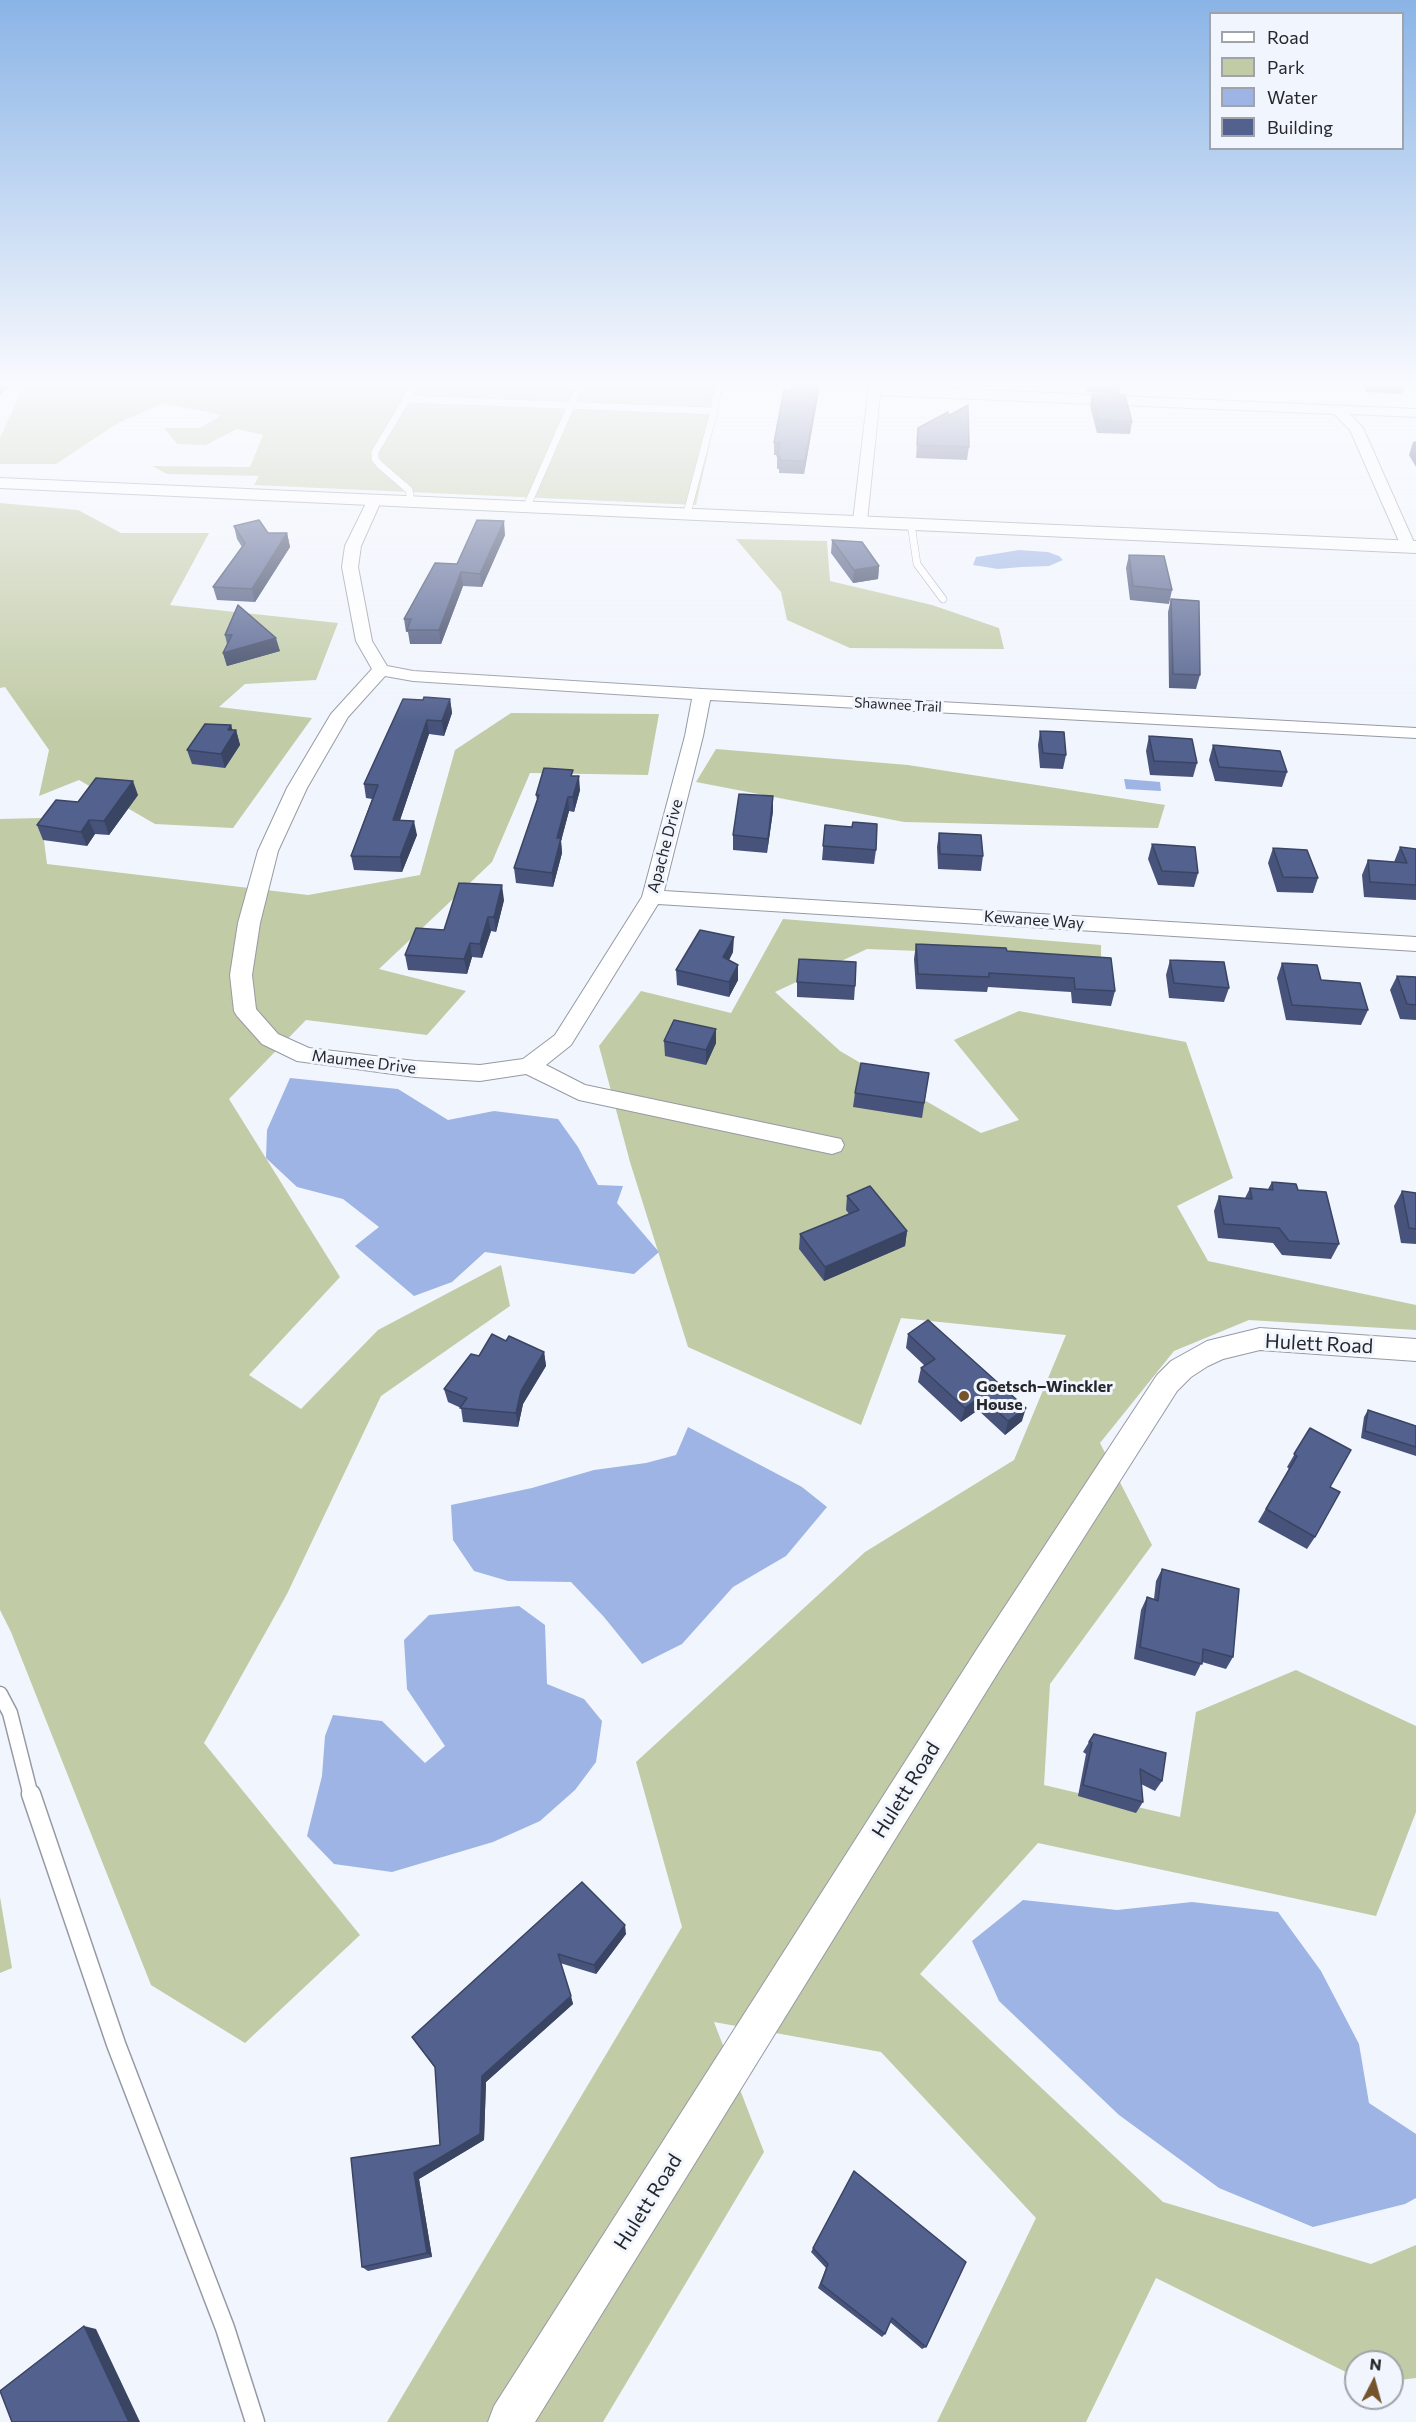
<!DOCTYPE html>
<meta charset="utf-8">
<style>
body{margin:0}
#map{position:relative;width:1416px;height:2422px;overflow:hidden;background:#f1f5fd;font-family:Commissioner,sans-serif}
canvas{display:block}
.legend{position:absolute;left:1209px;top:12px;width:195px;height:138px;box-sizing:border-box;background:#f1f5fd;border:2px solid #a0a3a9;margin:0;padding:8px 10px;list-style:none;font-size:18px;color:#26272b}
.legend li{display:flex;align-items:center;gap:12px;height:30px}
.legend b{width:30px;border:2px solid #a0a3a9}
.north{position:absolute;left:1344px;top:2350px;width:60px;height:60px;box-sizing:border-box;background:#f1f5fd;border:2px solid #a0a3a9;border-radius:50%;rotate:6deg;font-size:16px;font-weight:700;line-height:24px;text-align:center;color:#26272b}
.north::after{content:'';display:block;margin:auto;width:21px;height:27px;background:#75532b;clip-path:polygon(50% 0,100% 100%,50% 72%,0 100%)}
</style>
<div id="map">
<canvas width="1416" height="2422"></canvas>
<ul class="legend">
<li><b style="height:8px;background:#fff"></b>Road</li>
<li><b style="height:16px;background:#c1cba6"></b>Park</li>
<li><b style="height:16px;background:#9db4e4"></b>Water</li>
<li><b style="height:16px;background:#53618e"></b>Building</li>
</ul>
<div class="north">N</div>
</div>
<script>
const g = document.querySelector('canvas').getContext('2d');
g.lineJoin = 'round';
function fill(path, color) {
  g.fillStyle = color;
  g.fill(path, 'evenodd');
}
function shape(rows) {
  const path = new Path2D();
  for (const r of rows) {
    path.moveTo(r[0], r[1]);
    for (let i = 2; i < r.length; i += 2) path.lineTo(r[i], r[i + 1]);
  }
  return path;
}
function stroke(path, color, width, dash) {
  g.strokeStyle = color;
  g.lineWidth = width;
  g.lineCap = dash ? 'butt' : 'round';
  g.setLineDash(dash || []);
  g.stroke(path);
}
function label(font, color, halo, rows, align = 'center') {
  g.font = font + ' Commissioner,sans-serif';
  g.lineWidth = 6;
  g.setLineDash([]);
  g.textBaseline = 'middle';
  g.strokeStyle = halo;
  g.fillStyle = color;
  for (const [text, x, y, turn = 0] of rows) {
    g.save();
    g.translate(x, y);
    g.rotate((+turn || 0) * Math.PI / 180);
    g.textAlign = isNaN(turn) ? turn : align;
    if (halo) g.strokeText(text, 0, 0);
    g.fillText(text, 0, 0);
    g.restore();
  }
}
const green = shape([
 [24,385,723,385,696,505,254,485,259,476,167,474,152,466,250,467,263,435,237,429,206,445,177,444,164,428,200,428,221,415,164,403,118,423,56,464,0,464,0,438],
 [0,503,78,510,121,533,209,533,170,605,338,623,316,680,245,684,219,707,312,718,233,828,155,824,79,780,39,796,49,750,5,687,0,688],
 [736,539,827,541,830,581,932,605,999,628,1004,649,850,648,787,620,781,592],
 [511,713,659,714,648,775,530,773,492,862,379,969,466,991,427,1035,306,1020,229,1099,340,1277,249,1375,301,1409,378,1330,501,1265,510,1306,381,1396,287,1594,204,1743,360,1935,245,2043,151,1985,11,1632,0,1610,0,819,41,818,47,864,308,895,420,875,455,750],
 [716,749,908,765,1165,805,1158,828,904,822,696,782],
 [783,919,1101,945,1101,958,867,949,775,992,840,1051,981,1133,1019,1120,954,1040,1019,1011,1186,1042,1233,1178,1177,1206,1208,1261,1416,1305,1416,1330,1249,1320,1174,1351,1100,1443,1152,1545,1050,1684,1044,1785,1180,1817,1196,1712,1296,1670,1416,1726,1416,1812,1376,1916,1038,1843,920,1974,1163,2202,1371,2264,1416,2245,1416,2378,1392,2381,1392,2362,1356,2362,1356,2377,1156,2278,1086,2422,937,2422,1036,2218,881,2052,714,2022,764,2152,603,2422,387,2422,682,1927,636,1762,865,1552,1014,1460,1066,1335,901,1318,861,1425,688,1347,630,1162,599,1046,641,991,731,1013],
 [0,1897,12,1968,0,1973]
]);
const water = shape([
 [1019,550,1048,552,1059,556,1063,560,1049,566,1022,567,998,569,973,565,976,557],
 [1124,779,1160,782,1161,791,1126,789],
 [290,1078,398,1089,448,1120,494,1111,558,1119,578,1147,598,1185,623,1186,617,1203,659,1252,634,1274,485,1252,452,1282,414,1296,355,1246,379,1227,343,1199,297,1187,266,1158,267,1130],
 [688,1427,802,1487,827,1507,786,1556,733,1587,682,1644,642,1664,604,1617,571,1582,508,1581,474,1571,453,1540,451,1505,532,1488,594,1470,646,1463,676,1455],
 [519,1606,545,1625,547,1684,584,1699,602,1721,596,1762,575,1790,540,1821,493,1842,392,1872,334,1864,307,1836,322,1776,325,1736,333,1715,382,1721,425,1763,445,1746,407,1689,404,1640,429,1615],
 [1023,1900,1117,1910,1192,1902,1278,1912,1321,1971,1359,2044,1369,2103,1416,2134,1416,2198,1405,2204,1313,2227,1219,2188,1119,2115,999,2001,972,1941]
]);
const serviceFar2 = shape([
 [406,399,714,411],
 [411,501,409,490,380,465,375,459,375,452,415,385],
 [527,506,580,385],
 [687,513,714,411,718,385],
 [911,524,917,564,943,599]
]);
const serviceFar1 = shape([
 [0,1694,10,1713,31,1796]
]);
const service = shape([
 [31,1794,116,2044,225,2328,255,2422]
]);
const minor = shape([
 [869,385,1416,409,1416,417,1350,414,1363,428,1416,547,1409,551,1401,546,1350,430,1334,414,880,395,867,521,865,524,855,524,853,521,869,385],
 [375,495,382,499,361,546,358,567,372,641,387,666,413,671,702,689,1416,728,1416,738,710,700,703,736,664,891,1416,937,1416,951,658,904,571,1045,546,1065,585,1085,841,1139,844,1145,841,1151,832,1154,579,1100,526,1074,480,1081,415,1077,297,1061,262,1044,237,1016,234,1011,230,975,238,923,258,851,287,788,331,714,372,669,356,641,342,567,345,546,368,499,375,495],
 [385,676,413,681,692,699,685,736,642,897,555,1035,523,1059,480,1065,415,1061,309,1048,278,1034,256,1009,252,975,260,923,278,851,307,788,348,717,385,676],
 [1260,1328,1416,1339,1416,1361,1260,1350,1223,1359,1208,1366,1191,1377,1177,1391,999,1671,535,2422,488,2422,494,2406,977,1649,1157,1375,1171,1361,1207,1341,1260,1328]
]);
const tertiary = shape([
 [0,478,1416,541,1416,553,0,488,0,478]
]);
const wall = shape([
 [820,385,804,474,779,473,779,469,777,469,777,455,774,455,774,443,791,390],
 [1085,385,1120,385,1119,394,1087,392],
 [1363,385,1405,385,1402,394,1366,392],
 [1092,394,1132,422,1130,434,1097,433,1090,406],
 [948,416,969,447,967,460,916,458,918,428],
 [1416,441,1416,467,1409,455,1413,442],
 [234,526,268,533,287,533,290,547,255,602,217,600,213,587,242,547,237,539],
 [505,535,482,587,463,586,441,644,410,644,408,632,406,632,404,619,457,564],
 [832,540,879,566,878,579,853,583,831,553],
 [1129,555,1172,590,1169,604,1130,600,1126,568],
 [1171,599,1200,675,1196,689,1169,688,1168,612],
 [238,605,280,651,227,666,223,653,227,644,225,635],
 [450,699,452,713,444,736,429,734,400,820,417,835,402,872,354,870,351,856,372,799,366,798,364,784,423,700],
 [231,725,232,730,236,730,240,745,225,768,192,764,187,750],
 [1040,731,1066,755,1063,769,1040,768,1038,745],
 [1149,736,1197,763,1193,777,1150,775,1146,751],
 [1213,745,1287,772,1282,787,1215,781,1209,760],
 [573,776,580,790,574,812,569,811,561,841,562,853,553,887,516,883,514,868,537,800,536,795],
 [138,795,109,835,95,834,87,846,43,840,37,825,78,802],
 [773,811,767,853,733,850,733,835],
 [825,825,852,827,876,850,874,864,822,860],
 [939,833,983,856,981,871,938,869,937,847],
 [1152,844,1198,873,1194,887,1158,885,1148,859],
 [1400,847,1416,849,1416,900,1364,897,1362,875,1368,860,1394,862],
 [1273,848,1318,878,1313,893,1277,892,1268,863],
 [504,900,496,932,491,931,482,958,472,957,467,974,408,970,405,955,444,930],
 [916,944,1007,951,1115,991,1111,1006,1072,1003,1071,992,988,987,987,992,916,989,914,959],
 [733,952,729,960,738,980,729,997,677,985,676,970],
 [1170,960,1229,988,1224,1002,1169,998,1166,975],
 [1282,963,1368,1010,1361,1025,1286,1020,1277,978],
 [1397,976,1416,977,1416,1020,1400,1019,1390,990],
 [797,982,855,986,854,1000,797,997],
 [664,1041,716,1043,706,1065,665,1056],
 [929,1073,922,1118,853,1107,855,1093],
 [1272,1182,1298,1190,1339,1244,1331,1259,1282,1255,1273,1243,1218,1238,1214,1211,1219,1196,1245,1198,1250,1188,1268,1189],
 [1402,1191,1416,1193,1416,1244,1401,1243,1394,1206],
 [847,1196,907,1231,905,1246,824,1281,799,1249,800,1234,849,1214,846,1210],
 [908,1334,1022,1421,1005,1435,978,1410,961,1422,918,1382,921,1368,925,1366,906,1348],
 [506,1341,544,1352,546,1366,523,1404,518,1427,463,1422,461,1408,448,1402,444,1389,479,1356],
 [1368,1410,1416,1426,1416,1456,1361,1438,1364,1417],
 [1310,1428,1315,1537,1307,1549,1258,1522,1289,1469,1287,1467],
 [1162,1569,1233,1657,1226,1669,1202,1662,1195,1676,1134,1659,1141,1610,1147,1597,1154,1599,1156,1581],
 [1089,1742,1162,1781,1155,1791,1141,1784,1143,1802,1136,1813,1078,1796,1086,1754,1083,1752],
 [582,1882,626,1934,596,1974,560,1963,573,2004,486,2082,484,2140,419,2179,432,2257,368,2271,362,2267,440,2145,435,2068,412,2037],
 [854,2171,926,2347,922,2349,890,2322,885,2334,882,2337,818,2288,826,2268,811,2252]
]);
const shadedWall = shape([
 [0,385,11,385,0,395],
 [818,385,820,385,804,474,805,461],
 [504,521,505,535,482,587,480,574],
 [287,533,290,547,255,602,252,589],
 [879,566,878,579,853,583,854,570],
 [461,572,463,586,441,644,439,630],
 [276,638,280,651,227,666,223,653],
 [450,699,452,713,444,736,442,721],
 [427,720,429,734,395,835,393,820],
 [231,725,234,735,236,730,240,745,225,768,221,754,228,730],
 [579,776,580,790,574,812,573,797],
 [133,781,138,795,109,835,104,821],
 [773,796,773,811,767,853,768,839],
 [568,797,569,811,561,841,562,853,553,887,552,873,557,838],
 [89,820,95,834,87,846,81,832],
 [414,821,417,835,402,872,400,857],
 [502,885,504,900,496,932,494,917],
 [488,917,491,931,482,958,480,944],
 [734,937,733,952,723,972,723,957],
 [470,943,472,957,467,974,464,959],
 [738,965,738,980,729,997,729,982],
 [716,1029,716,1043,706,1065,706,1050],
 [907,1231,905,1246,824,1281,825,1267],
 [544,1352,546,1366,523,1404,518,1427,516,1413,521,1391],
 [981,1396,978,1410,961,1422,965,1408],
 [1026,1408,1022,1421,1005,1435,1008,1421],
 [625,1925,626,1934,596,1974,594,1965],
 [571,1996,573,2004,486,2082,484,2140,419,2179,432,2257,427,2253,414,2173,480,2134,482,2076],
 [84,2326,96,2329,140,2422,129,2422]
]);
const building = shape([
 [792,385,818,385,805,461,780,460,780,456,777,456,780,443,774,443,784,389,791,390,792,385],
 [1092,394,1125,395,1132,422,1099,420,1092,394],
 [968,405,969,447,917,445,918,428,948,412,948,416,968,405],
 [259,520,268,533,287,533,252,589,213,587,245,543,234,526,259,520],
 [477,520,504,521,480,574,461,572,439,630,407,630,411,619,404,619,435,563,457,564,477,520],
 [832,540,862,542,879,566,854,570,832,540],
 [1129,555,1164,556,1172,590,1133,586,1129,555],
 [1171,599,1199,601,1200,675,1173,674,1171,599],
 [238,605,276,638,223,653,232,635,225,635,238,605],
 [424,697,450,699,442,721,427,720,393,820,414,821,400,857,351,856,378,785,364,784,403,699,423,700,424,697],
 [205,724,231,725,228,730,236,730,221,754,187,750,205,724],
 [1040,731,1064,732,1066,755,1043,753,1040,731],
 [1149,736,1192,739,1197,763,1154,761,1149,736],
 [1213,745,1280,751,1287,772,1219,767,1213,745],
 [544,768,573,770,571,776,579,776,573,797,568,797,557,838,561,838,552,873,514,868,539,795,536,795,544,768],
 [96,778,133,781,104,821,89,820,81,832,37,825,56,800,78,802,96,778],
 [739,794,773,796,768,839,733,835,739,794],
 [853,822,877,824,876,850,823,846,825,825,852,827,853,822],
 [939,833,981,835,983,856,940,854,939,833],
 [1152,844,1195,847,1198,873,1162,871,1152,844],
 [1400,847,1416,849,1416,885,1370,882,1368,860,1407,863,1400,847],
 [1273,848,1307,850,1318,878,1283,877,1273,848],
 [459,883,502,885,494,917,488,917,480,944,470,943,464,959,405,955,416,928,444,930,459,883],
 [700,930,734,937,723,957,738,965,729,982,676,970,700,930],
 [916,944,1006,948,1007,951,1111,958,1115,991,1075,989,1074,978,989,973,989,977,918,974,916,944],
 [799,959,856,962,855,986,797,982,799,959],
 [1170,960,1224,962,1229,988,1174,983,1170,960],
 [1282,963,1317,965,1321,980,1360,983,1368,1010,1292,1005,1282,963],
 [1397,976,1416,977,1416,1005,1407,1004,1397,976],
 [674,1020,716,1029,706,1050,664,1041,674,1020],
 [861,1063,929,1073,924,1103,855,1093,861,1063],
 [1272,1182,1296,1184,1298,1190,1326,1192,1339,1244,1289,1241,1279,1228,1224,1224,1219,1196,1252,1199,1250,1188,1273,1190,1272,1182],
 [870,1186,907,1231,825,1267,800,1234,859,1210,847,1196,870,1186],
 [1402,1191,1416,1193,1416,1229,1409,1228,1402,1191],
 [928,1320,1026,1408,1008,1421,981,1396,965,1408,921,1368,935,1359,908,1334,928,1320],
 [492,1334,506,1341,509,1336,544,1352,521,1391,516,1413,460,1408,467,1398,444,1389,471,1354,479,1356,492,1334],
 [1368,1410,1416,1426,1416,1447,1365,1431,1368,1410],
 [1310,1428,1351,1450,1330,1487,1340,1492,1315,1537,1266,1509,1297,1456,1294,1454,1310,1428],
 [1162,1569,1239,1589,1233,1657,1203,1649,1202,1664,1140,1647,1147,1597,1158,1601,1162,1569],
 [1094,1734,1166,1753,1162,1781,1140,1769,1143,1802,1083,1785,1092,1743,1089,1742,1094,1734],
 [582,1882,625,1925,594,1965,558,1954,571,1996,482,2076,480,2134,414,2173,427,2253,362,2267,351,2158,440,2145,435,2067,412,2037,582,1882],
 [854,2171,966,2262,926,2347,892,2318,885,2334,821,2284,828,2264,813,2248,854,2171],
 [84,2326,129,2422,12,2422,0,2391,84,2326]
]);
const markers = [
 [964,1396,6,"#75532b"]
];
const farStreetnames = [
 ["Shawnee Trail",898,705,3]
];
const streetNames = [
 ["Apache Drive",665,846,-75],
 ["Kewanee Way",1034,920,4],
 ["Maumee Drive",364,1062,7]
];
const poiNames = [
 ["Goetsch–Winckler",976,1387],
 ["House",976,1405]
];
const nearStreetnames = [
 ["Hulett Road",1319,1344,3],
 ["Hulett Road",906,1790,-58],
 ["Hulett Road",648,2202,-58]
];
fill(green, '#c1cba6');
fill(water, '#9db4e4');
stroke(serviceFar2, '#969aa4', 8);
stroke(serviceFar1, '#969aa4', 17);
stroke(service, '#969aa4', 21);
stroke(minor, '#969aa4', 2);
stroke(tertiary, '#969aa4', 2);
stroke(serviceFar2, '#fff', 7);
stroke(serviceFar1, '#fff', 14);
stroke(service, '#fff', 18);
fill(minor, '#fff');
fill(tertiary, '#fff');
fill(wall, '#47537a');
fill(shadedWall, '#3a4463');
fill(building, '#53618e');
stroke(building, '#3a4463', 1.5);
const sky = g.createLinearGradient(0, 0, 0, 724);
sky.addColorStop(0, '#8ab4e6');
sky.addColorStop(0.53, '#f9fafe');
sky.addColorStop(1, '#f9fafe00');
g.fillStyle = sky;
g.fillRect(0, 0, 1416, 724);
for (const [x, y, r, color] of markers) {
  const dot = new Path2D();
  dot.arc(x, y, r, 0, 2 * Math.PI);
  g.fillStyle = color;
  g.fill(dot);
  stroke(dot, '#f1f5fd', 2);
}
label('14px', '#26272b', '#f1f5fd', farStreetnames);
label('16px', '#26272b', '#f1f5fd', streetNames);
label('bold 16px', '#26272b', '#f1f5fd', poiNames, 'left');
label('20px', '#26272b', '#f1f5fd', nearStreetnames);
</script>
